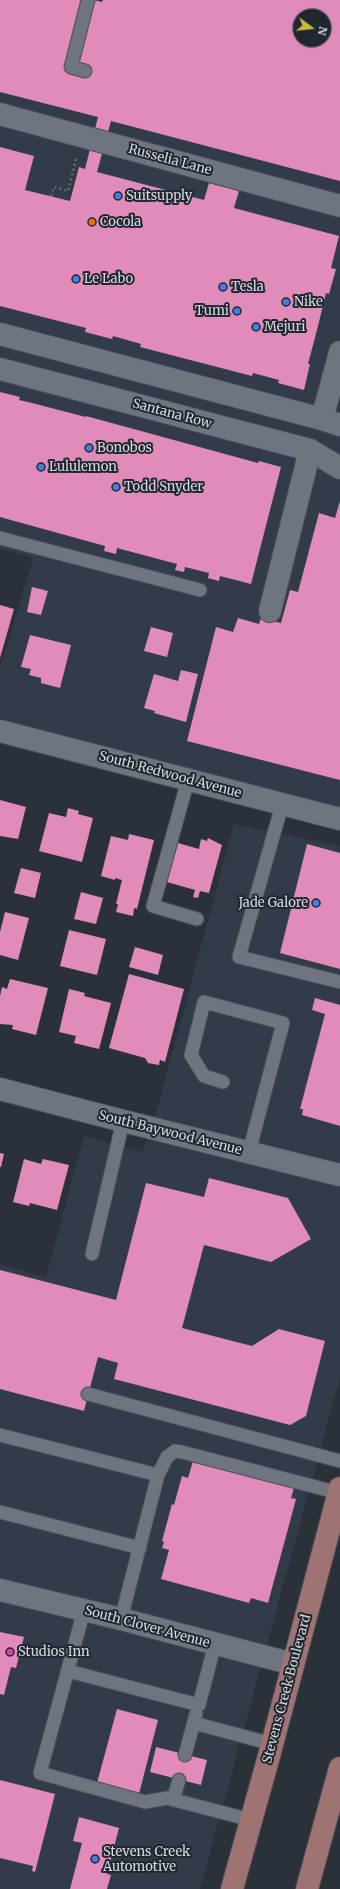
<!DOCTYPE html>
<style>
body{margin:0}
#map{position:relative;width:340px;height:1889px;overflow:hidden;background:#2b3139;font-family:Merriweather,serif}
canvas{display:block}
.north{position:absolute;left:292px;top:8px;width:40px;height:40px;box-sizing:border-box;background:#21272f;border:1px solid #696e75;border-radius:50%;rotate:105deg;font-size:11px;font-weight:700;line-height:16px;text-align:center;color:#d5d9df}
.north::after{content:'';display:block;margin:auto;width:14px;height:18px;background:#c6bc3c;clip-path:polygon(50% 0,100% 100%,50% 72%,0 100%)}
</style>
<div id="map">
<canvas width="340" height="1889"></canvas>
<div class="north">N</div>
</div>
<script>
const g = document.querySelector('canvas').getContext('2d');
g.lineJoin = 'round';
function fill(path, color) {
  g.fillStyle = color;
  g.fill(path, 'evenodd');
}
function shape(rows) {
  const path = new Path2D();
  for (const r of rows) {
    path.moveTo(r[0], r[1]);
    for (let i = 2; i < r.length; i += 2) path.lineTo(r[i], r[i + 1]);
  }
  return path;
}
function stroke(path, color, width, dash) {
  g.strokeStyle = color;
  g.lineWidth = width;
  g.lineCap = dash ? 'butt' : 'round';
  g.setLineDash(dash || []);
  g.stroke(path);
}
function label(font, color, halo, rows, align = 'center') {
  g.font = font + ' Merriweather,serif';
  g.lineWidth = 4;
  g.setLineDash([]);
  g.textBaseline = 'middle';
  g.strokeStyle = halo;
  g.fillStyle = color;
  for (const [text, x, y, turn = 0] of rows) {
    g.save();
    g.translate(x, y);
    g.rotate((+turn || 0) * Math.PI / 180);
    g.textAlign = isNaN(turn) ? turn : align;
    if (halo) g.strokeText(text, 0, 0);
    g.fillText(text, 0, 0);
    g.restore();
  }
}
const built = shape([
 [0,0,340,0,340,814,0,724,0,668,33,558,0,549],
 [300,16,324,16,324,40,300,40],
 [234,824,340,846,340,1378,200,1889,0,1889,0,1265,46,1277,84,1136,142,1152,159,1102]
]);
const building = shape([
 [0,0,93,0,102,2,103,0,340,0,340,181,111,121,97,172,204,200,209,183,239,191,234,208,339,236,331,268,336,269,329,294,326,293,318,326,308,364,310,364,304,390,278,383,279,380,253,373,252,376,140,347,141,344,113,336,112,339,85,332,86,328,0,306,0,147,34,156,25,190,70,201,79,167,85,169,98,117,0,92],
 [300,16,324,16,324,40,300,40],
 [0,392,20,397,19,400,28,402,86,417,86,416,258,463,259,461,281,467,251,584,220,576,219,581,208,578,209,573,185,567,184,572,175,570,177,564,117,548,116,554,104,551,105,546,0,517],
 [340,501,340,780,187,741,216,627,233,632,238,618,259,624,261,618,281,623,290,590,298,592,319,513,335,518],
 [32,587,48,591,41,615,27,612],
 [0,605,14,609,0,658],
 [151,627,173,633,167,657,144,651],
 [30,635,71,645,60,688,41,683,41,678,29,675,31,669,21,667],
 [181,670,198,674,186,722,154,713,155,711,144,708,154,674,178,681],
 [0,800,26,807,18,839,0,836],
 [68,808,79,811,78,814,93,818,82,862,39,851,49,813,66,817],
 [129,834,154,840,137,909,134,908,133,916,116,912,118,904,116,904,122,880,115,878,115,880,101,876,111,836,128,840],
 [208,838,222,845,209,893,200,891,198,898,193,897,195,890,167,882,178,843,199,849,201,839,207,841],
 [307,844,340,853,340,969,280,953],
 [21,868,41,873,35,898,14,893],
 [81,892,103,898,96,924,74,919],
 [5,912,29,918,18,960,0,955,0,932],
 [69,930,106,939,97,975,60,966],
 [135,947,163,955,158,975,129,967],
 [129,974,184,989,165,1062,160,1060,159,1065,148,1063,145,1058,109,1048],
 [10,979,48,988,36,1035,12,1029,13,1025,0,1024,0,996,2,987,7,989],
 [69,989,85,993,84,996,111,1003,99,1049,74,1043,76,1036,59,1032],
 [315,998,340,1005,340,1126,302,1115,303,1109,300,1109,325,1014,312,1010],
 [0,1153,4,1154,1,1167,0,1167],
 [24,1159,41,1164,43,1159,69,1165,57,1210,30,1203,29,1206,13,1202],
 [209,1178,288,1198,311,1239,271,1262,204,1245,182,1328,252,1346,279,1329,325,1341,306,1416,290,1425,114,1379,118,1363,98,1357,84,1411,0,1389,0,1270,116,1300,146,1183,204,1197],
 [193,1461,294,1488,291,1498,296,1499,268,1603,251,1598,249,1603,161,1579,169,1550,162,1548,164,1542,162,1541,172,1504,174,1505,182,1476,188,1478],
 [0,1632,24,1637,16,1668,11,1667,4,1695,0,1694],
 [117,1709,158,1720,139,1794,97,1783],
 [156,1747,207,1760,201,1785,150,1772],
 [0,1780,55,1794,35,1872,32,1871,33,1866,0,1858],
 [79,1817,119,1828,107,1874,111,1875,107,1889,70,1889,82,1843,73,1841]
]);
const path = shape([
 [51,196,54,187,68,191,76,159]
]);
const lane = shape([
 [85,71,71,67,88,0],
 [0,538,200,590],
 [188,780,153,906,197,919],
 [282,805,239,957,340,982],
 [223,1082,204,1076,191,1055,204,1002,283,1023,249,1152],
 [92,1254,123,1121],
 [88,1394,340,1461],
 [0,1435,158,1475,121,1619],
 [158,1475,167,1457,175,1451,182,1452,339,1493],
 [0,1512,140,1548],
 [84,1610,40,1773,145,1802,167,1798,251,1820],
 [68,1671,199,1705,215,1644],
 [194,1723,272,1744],
 [185,1755,196,1714],
 [173,1800,179,1780]
]);
const street = shape([
 [0,114,340,206],
 [0,334,322,419,340,425],
 [0,369,310,450,340,468],
 [322,419,340,352],
 [270,611,310,450],
 [0,731,340,819],
 [0,1089,123,1121,340,1175],
 [0,1590,121,1619,293,1664]
]);
const primary = shape([
 [232,1889,269,1756,340,1488],
 [307,1889,340,1768]
]);
const markers = [
 [118,196,4,"#3f7fe0"],
 [92,222,4,"#e8710a"],
 [76,279,4,"#3f7fe0"],
 [223,287,4,"#3f7fe0"],
 [286,302,4,"#3f7fe0"],
 [237,311,4,"#3f7fe0"],
 [256,327,4,"#3f7fe0"],
 [89,448,4,"#3f7fe0"],
 [41,467,4,"#3f7fe0"],
 [116,487,4,"#3f7fe0"],
 [316,903,4,"#3f7fe0"],
 [10,1652,4,"#d1479c"],
 [95,1859,4,"#3f7fe0"]
];
const streetNames = [
 ["Russelia Lane",170,160,15],
 ["Santana Row",172,414,15],
 ["South Redwood Avenue",170,775,15],
 ["South Baywood Avenue",170,1133,14],
 ["South Clover Avenue",147,1627,15],
 ["Stevens Creek Boulevard",287,1689,-75]
];
const poiNames = [
 ["Suitsupply",126,196],
 ["Cocola",100,222],
 ["Le Labo",84,279],
 ["Tesla",231,287],
 ["Nike",294,302],
 ["Tumi",229,311,"right"],
 ["Mejuri",264,327],
 ["Bonobos",97,448],
 ["Lululemon",49,467],
 ["Todd Snyder",124,487],
 ["Jade Galore",308,903,"right"],
 ["Studios Inn",18,1652],
 ["Stevens Creek",103,1852],
 ["Automotive",103,1867]
];
fill(built, '#313b49');
fill(building, '#e08bb9');
stroke(lane, '#494f55', 15);
stroke(street, '#494f55', 24);
stroke(primary, '#494f55', 24);
stroke(path, '#676c73', 2.5, [2, 3]);
stroke(lane, '#6e757f', 13);
stroke(street, '#6e757f', 22);
stroke(primary, '#9f7372', 22);
for (const [x, y, r, color] of markers) {
  const dot = new Path2D();
  dot.arc(x, y, r, 0, 2 * Math.PI);
  g.fillStyle = color;
  g.fill(dot);
  stroke(dot, '#21272f', 1.5);
}
label('13px', '#d5d9df', '#21272f', streetNames);
label('13px', '#d5d9df', '#21272f', poiNames, 'left');
</script>
